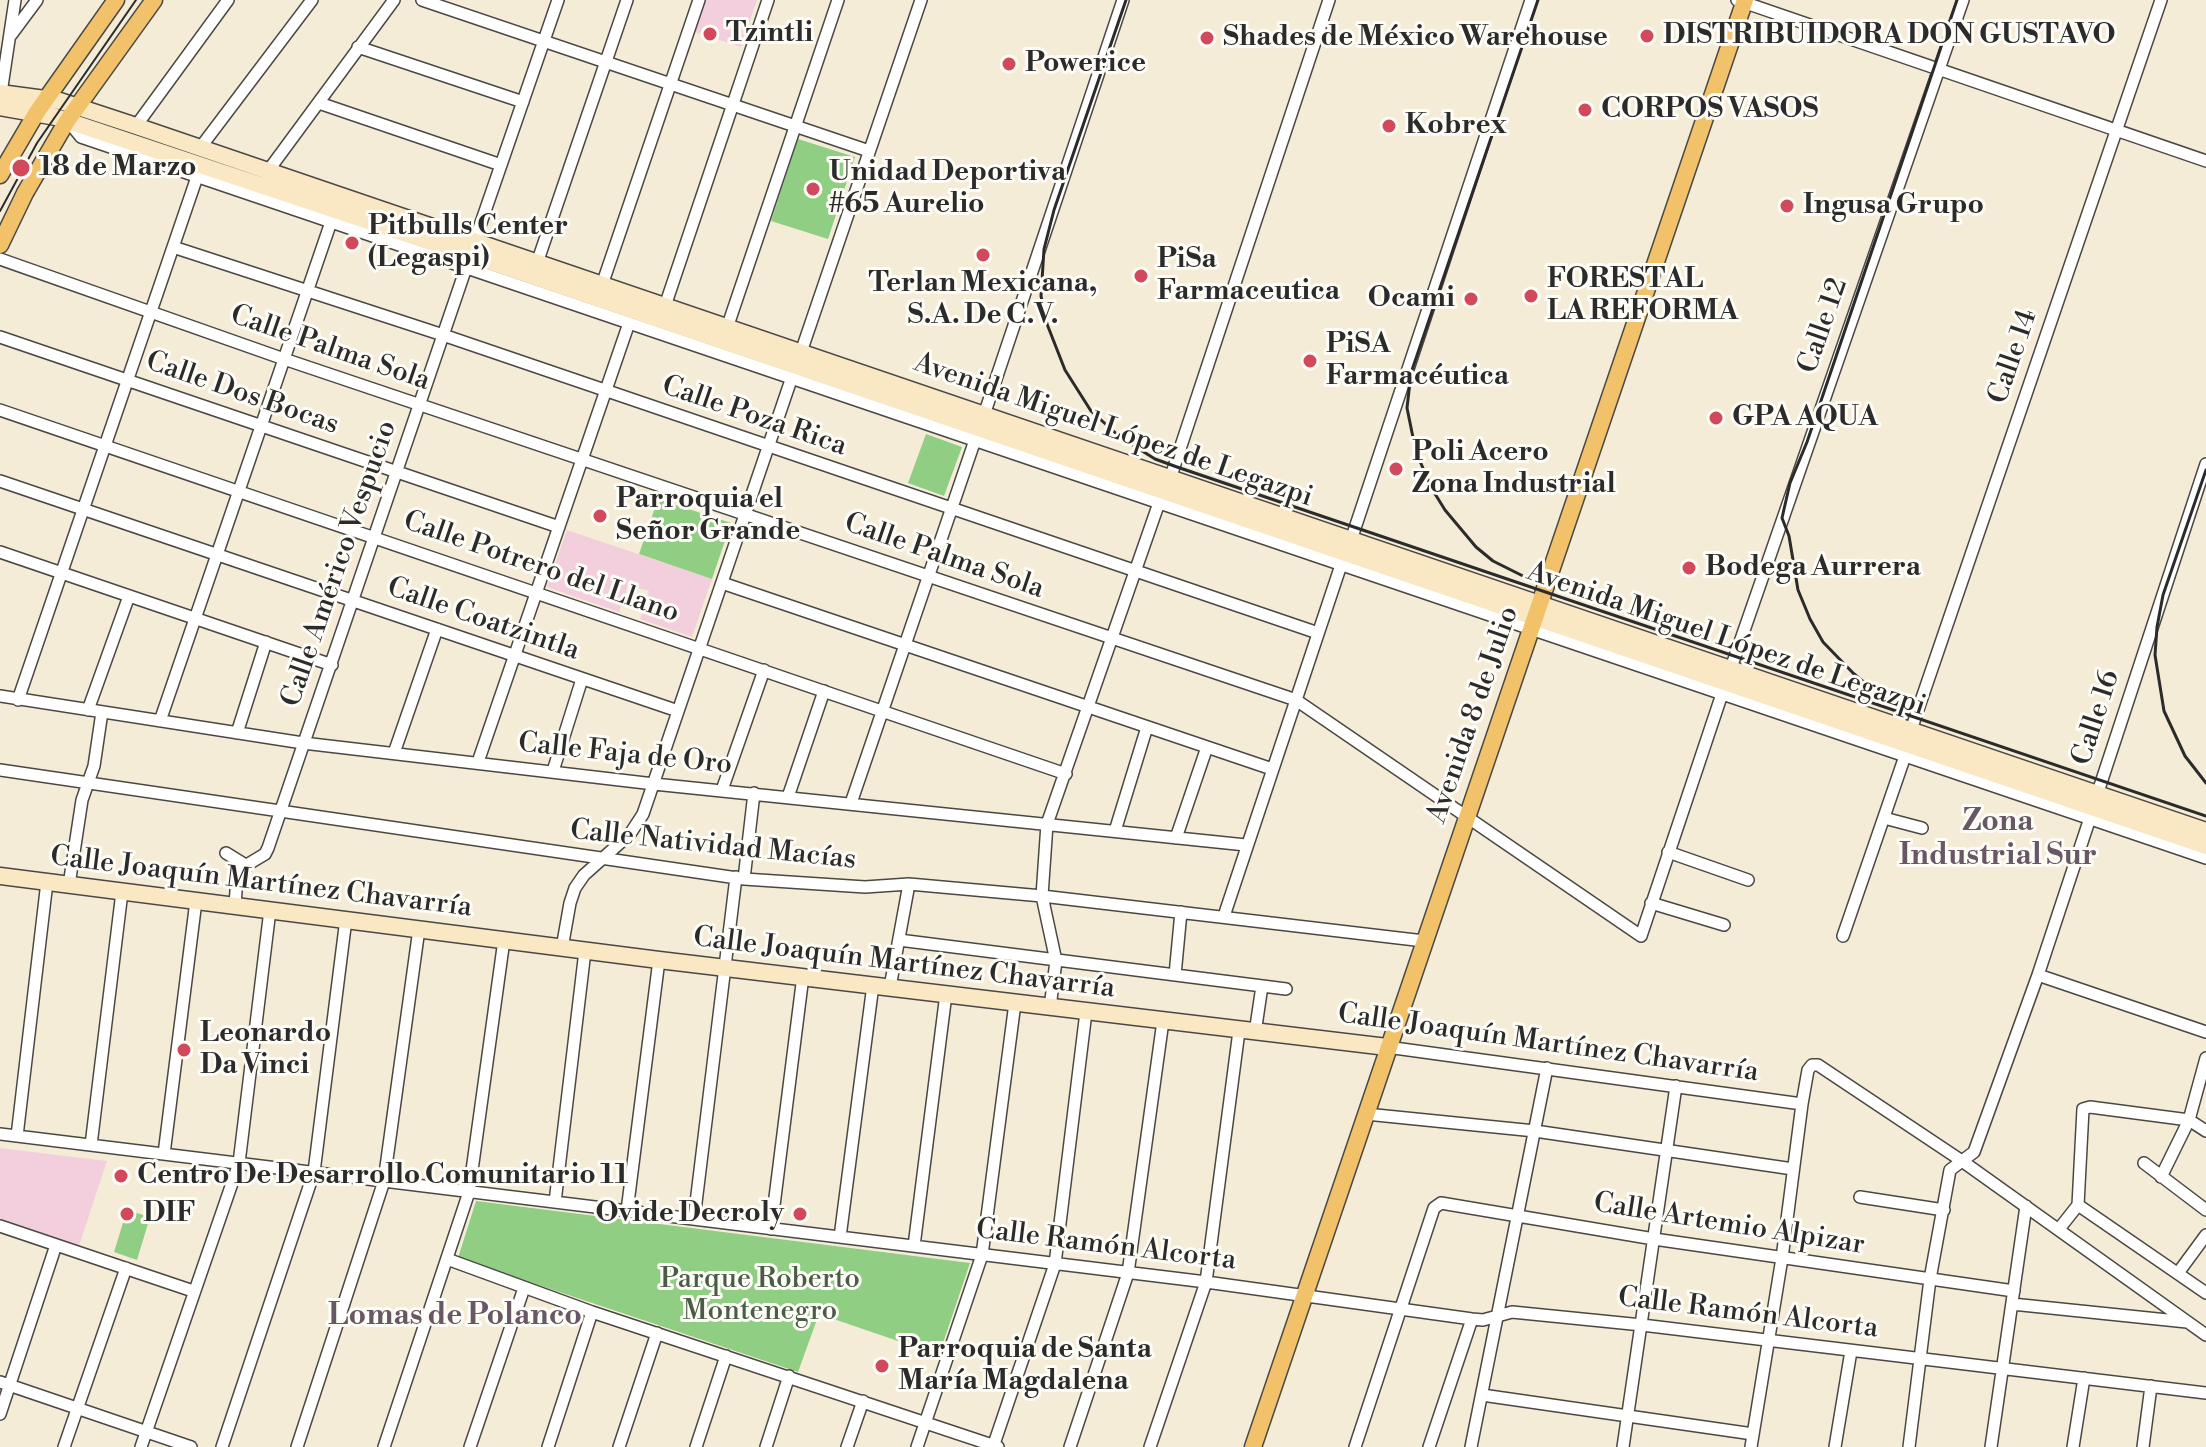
<!DOCTYPE html>
<meta charset="utf-8">
<style>
body{margin:0}
canvas{display:block;background:#f5ecd7}
</style>
<canvas width="2206" height="1447"></canvas>
<script>
const g = document.querySelector('canvas').getContext('2d');
g.lineJoin = 'round';
function fill(path, color) {
  g.fillStyle = color;
  g.fill(path, 'evenodd');
}
function shape(rows) {
  const path = new Path2D();
  for (const r of rows) {
    path.moveTo(r[0], r[1]);
    for (let i = 2; i < r.length; i += 2) path.lineTo(r[i], r[i + 1]);
  }
  return path;
}
function stroke(path, color, width, dash) {
  g.strokeStyle = color;
  g.lineWidth = width;
  g.lineCap = dash ? 'butt' : 'round';
  g.setLineDash(dash || []);
  g.stroke(path);
}
function label(font, color, halo, rows, align = 'center') {
  g.font = font + ' "Libre Bodoni",serif';
  g.lineWidth = 6;
  g.setLineDash([]);
  g.textBaseline = 'middle';
  g.strokeStyle = halo;
  g.fillStyle = color;
  for (const [text, x, y, turn = 0] of rows) {
    g.save();
    g.translate(x, y);
    g.rotate((+turn || 0) * Math.PI / 180);
    g.textAlign = isNaN(turn) ? turn : align;
    if (halo) g.strokeText(text, 0, 0);
    g.fillText(text, 0, 0);
    g.restore();
  }
}
const built = shape([
 [706,0,757,0,741,47,695,32],
 [567,530,712,579,692,637,640,619,649,591,628,585,619,612,547,587],
 [0,1148,107,1161,79,1246,0,1219]
]);
const green = shape([
 [798,139,855,157,828,239,771,221],
 [926,434,962,447,944,496,908,483],
 [658,499,731,523,712,579,639,554],
 [476,1201,970,1263,939,1355,819,1314,798,1372,458,1258],
 [127,1210,150,1217,137,1260,114,1252]
]);
const street = shape([
 [422,0,869,151],
 [1737,0,2206,161],
 [11,35,37,0],
 [358,47,523,102],
 [1,93,15,0],
 [319,103,501,165],
 [68,121,81,137,2206,858],
 [136,126,228,0],
 [200,148,312,0],
 [268,171,394,0],
 [473,246,558,0],
 [173,247,443,335,1318,633],
 [0,259,284,359,1296,700,1641,936,1722,694],
 [537,263,627,0],
 [602,285,699,0],
 [665,306,768,0],
 [727,328,838,0],
 [0,337,559,527],
 [799,358,921,0],
 [0,410,1066,774],
 [984,415,1123,0],
 [0,481,678,711],
 [1169,482,1329,0],
 [1351,540,1531,0],
 [0,552,332,665],
 [722,583,1272,769],
 [1731,668,1963,0],
 [0,696,303,743,654,784,1246,845],
 [18,700,197,177],
 [88,710,129,596],
 [160,721,331,222],
 [1911,730,2161,0],
 [237,733,266,642],
 [394,753,437,629],
 [478,762,629,323],
 [0,770,744,879,865,887,909,884,1042,896,1424,941],
 [553,771,582,679],
 [722,790,764,670],
 [788,797,824,691],
 [2096,798,2206,464],
 [851,803,975,440],
 [1884,818,1922,828],
 [1115,831,1147,727],
 [1176,838,1207,747],
 [1668,852,1748,880],
 [226,853,247,866],
 [744,879,754,793],
 [69,885,82,800,94,766,102,712],
 [1651,903,1724,925],
 [235,906,237,875,240,869,265,854,268,848,468,262],
 [1224,916,1341,565],
 [1843,936,1905,756],
 [899,940,1286,989],
 [562,948,570,903,575,888,584,875,630,834,643,814,793,374],
 [1175,975,1181,912],
 [2038,975,2206,1032],
 [890,987,909,884],
 [1050,1007,1056,961,1042,896,1047,824,1161,497],
 [1255,1033,1262,986],
 [1387,1047,1802,1104],
 [1366,1114,1535,1131,1793,1169],
 [0,1134,1206,1282,1472,1319,1483,1320,1512,1312,1642,1325,2206,1393],
 [17,1136,47,882],
 [91,1145,122,892],
 [164,1154,196,901],
 [2144,1163,2206,1210],
 [2161,1177,2189,1120,2206,1058],
 [1860,1197,1944,1210],
 [555,1202,585,951],
 [2078,1205,2206,1293],
 [627,1211,659,960],
 [694,1219,736,877],
 [0,1226,193,1291],
 [771,1229,803,976],
 [2059,1229,2078,1205,2083,1109,2090,1107,2189,1120,2206,1131],
 [840,1237,873,985],
 [914,1246,946,994],
 [447,1259,592,1312,998,1447],
 [2178,1273,2206,1235],
 [2012,1304,2187,1322],
 [0,1382,191,1447],
 [1482,1395,1753,1434],
 [0,1414,56,1245],
 [64,1447,126,1268],
 [141,1447,239,1163,270,910],
 [222,1447,314,1172,346,919],
 [297,1447,384,1181,419,929],
 [384,1447,469,1192,504,940],
 [470,1447,524,1288],
 [548,1447,592,1312],
 [619,1447,657,1333],
 [696,1447,726,1356],
 [766,1447,789,1376],
 [847,1447,863,1401],
 [917,1447,982,1255,1015,1003],
 [993,1447,1055,1264,1086,1012],
 [1070,1447,1128,1273,1163,1021],
 [1150,1447,1206,1282,1239,1031],
 [1355,1447,1434,1208,1441,1203,1654,1239,2014,1291],
 [1429,1447,1472,1319],
 [1471,1447,1547,1068],
 [1623,1447,1676,1086],
 [1751,1447,1782,1258,1802,1104,1808,1070,1812,1065,1818,1065,1962,1161,2206,1335],
 [1835,1447,1851,1351],
 [1909,1447,1930,1279,1950,1170,1974,1152,2038,975,2091,815],
 [1991,1447,2026,1206],
 [2073,1447,2084,1378],
 [2143,1447,2151,1386]
]);
const secondary = shape([
 [0,93,60,101,136,126,2206,831],
 [0,107,56,117,470,255,2206,846],
 [0,876,659,960,1387,1047]
]);
const primary = shape([
 [0,175,37,112,116,0],
 [0,245,25,193,67,121,154,0],
 [1253,1447,1745,0]
]);
const tram = shape([
 [0,211,37,143,136,0]
]);
const rail = shape([
 [1126,0,1054,210,1044,249,1041,296,1047,324,1065,370,1091,411,1120,437,1155,459,1177,467,2206,816],
 [2206,470,2163,595,2157,627,2155,655,2164,711,2185,756,2206,783],
 [1525,577,1493,561,1476,547,1445,510,1432,489,1416,452,1407,408,1411,373,1538,0],
 [1899,705,1873,690,1853,673,1823,642,1810,619,1798,590,1789,536,1782,518,1790,483,1807,442,1957,0]
]);
const markers = [
 [710,34,8,"#d1495b"],
 [1647,36,8,"#d1495b"],
 [1207,38,8,"#d1495b"],
 [1009,64,8,"#d1495b"],
 [1585,110,8,"#d1495b"],
 [1389,126,8,"#d1495b"],
 [21,168,10,"#d1495b"],
 [813,189,8,"#d1495b"],
 [1787,206,8,"#d1495b"],
 [352,243,8,"#d1495b"],
 [983,255,8,"#d1495b"],
 [1141,276,8,"#d1495b"],
 [1531,296,8,"#d1495b"],
 [1471,299,8,"#d1495b"],
 [1310,361,8,"#d1495b"],
 [1716,418,8,"#d1495b"],
 [1396,469,8,"#d1495b"],
 [600,516,8,"#d1495b"],
 [1689,568,8,"#d1495b"],
 [184,1050,8,"#d1495b"],
 [121,1176,8,"#d1495b"],
 [127,1214,8,"#d1495b"],
 [800,1214,8,"#d1495b"],
 [882,1366,8,"#d1495b"]
];
const poiNames = [
 ["Tzintli",726,34],
 ["DISTRIBUIDORA DON GUSTAVO",1663,36],
 ["Shades de México Warehouse",1223,38],
 ["Powerice",1025,64],
 ["CORPOS VASOS",1601,110],
 ["Kobrex",1405,126],
 ["18 de Marzo",39,168],
 ["Unidad Deportiva",829,173],
 ["#65 Aurelio",829,205],
 ["Ingusa Grupo",1803,206],
 ["Pitbulls Center",368,227],
 ["(Legaspi)",368,259],
 ["PiSa",1157,260],
 ["Farmaceutica",1157,292],
 ["FORESTAL",1547,280],
 ["LA REFORMA",1547,312],
 ["Terlan Mexicana,",983,284,"center"],
 ["S.A. De C.V.",983,316,"center"],
 ["Ocami",1455,299,"right"],
 ["PiSA",1326,345],
 ["Farmacéutica",1326,377],
 ["GPA AQUA",1732,418],
 ["Poli Acero",1412,453],
 ["Zona Industrial",1412,485],
 ["Parroquia el",616,500],
 ["Señor Grande",616,532],
 ["Bodega Aurrera",1705,568],
 ["Leonardo",200,1034],
 ["Da Vinci",200,1066],
 ["Centro De Desarrollo Comunitario 11",137,1176],
 ["DIF",143,1214],
 ["Ovide Decroly",784,1214,"right"],
 ["Parroquia de Santa",898,1350],
 ["María Magdalena",898,1382]
];
const streetNames = [
 ["Calle 12",1824,326,-71],
 ["Calle Palma Sola",330,349,19],
 ["Calle 14",2014,357,-71],
 ["Calle Dos Bocas",242,394,19],
 ["Calle Poza Rica",754,417,19],
 ["Avenida Miguel López de Legazpi",1113,431,19],
 ["Calle Palma Sola",944,557,19],
 ["Calle Américo Vespucio",340,564,-71],
 ["Calle Potrero del Llano",541,568,19],
 ["Calle Coatzintla",483,620,19],
 ["Avenida Miguel López de Legazpi",1726,640,19],
 ["Avenida 8 de Julio",1474,715,-71],
 ["Calle 16",2097,718,-72],
 ["Calle Faja de Oro",625,755,6],
 ["Calle Natividad Macías",713,846,6],
 ["Calle Joaquín Martínez Chavarría",261,883,7],
 ["Calle Joaquín Martínez Chavarría",904,964,7],
 ["Calle Joaquín Martínez Chavarría",1548,1044,8],
 ["Calle Artemio Alpizar",1729,1225,9],
 ["Calle Ramón Alcorta",1106,1246,7],
 ["Calle Ramón Alcorta",1748,1314,7]
];
const parkNames = [
 ["Parque Roberto",760,1280],
 ["Montenegro",760,1312]
];
const neighbourhoodNames = [
 ["Zona",1998,823],
 ["Industrial Sur",1998,857],
 ["Lomas de Polanco",455,1317]
];
fill(built, '#f3cfde');
fill(green, '#90ce83');
stroke(street, '#494845', 14);
stroke(secondary, '#494845', 19);
stroke(primary, '#494845', 19);
stroke(street, '#fff', 11);
stroke(secondary, '#fae7c3', 16);
stroke(primary, '#f2c26a', 16);
stroke(tram, '#2b2b2b', 2);
stroke(rail, '#2b2b2b', 3);
for (const [x, y, r, color] of markers) {
  const dot = new Path2D();
  dot.arc(x, y, r, 0, 2 * Math.PI);
  g.fillStyle = color;
  g.fill(dot);
  stroke(dot, '#fdfcf7', 3);
}
label('bold 28px', '#2b2b2b', '#fdfcf7', poiNames, 'left');
label('28px', '#2b2b2b', '#fdfcf7', streetNames);
label('28px', '#495c45', '#fdfcf7', parkNames);
label('bold 30px', '#685764', '#fdfcf7', neighbourhoodNames);
</script>
